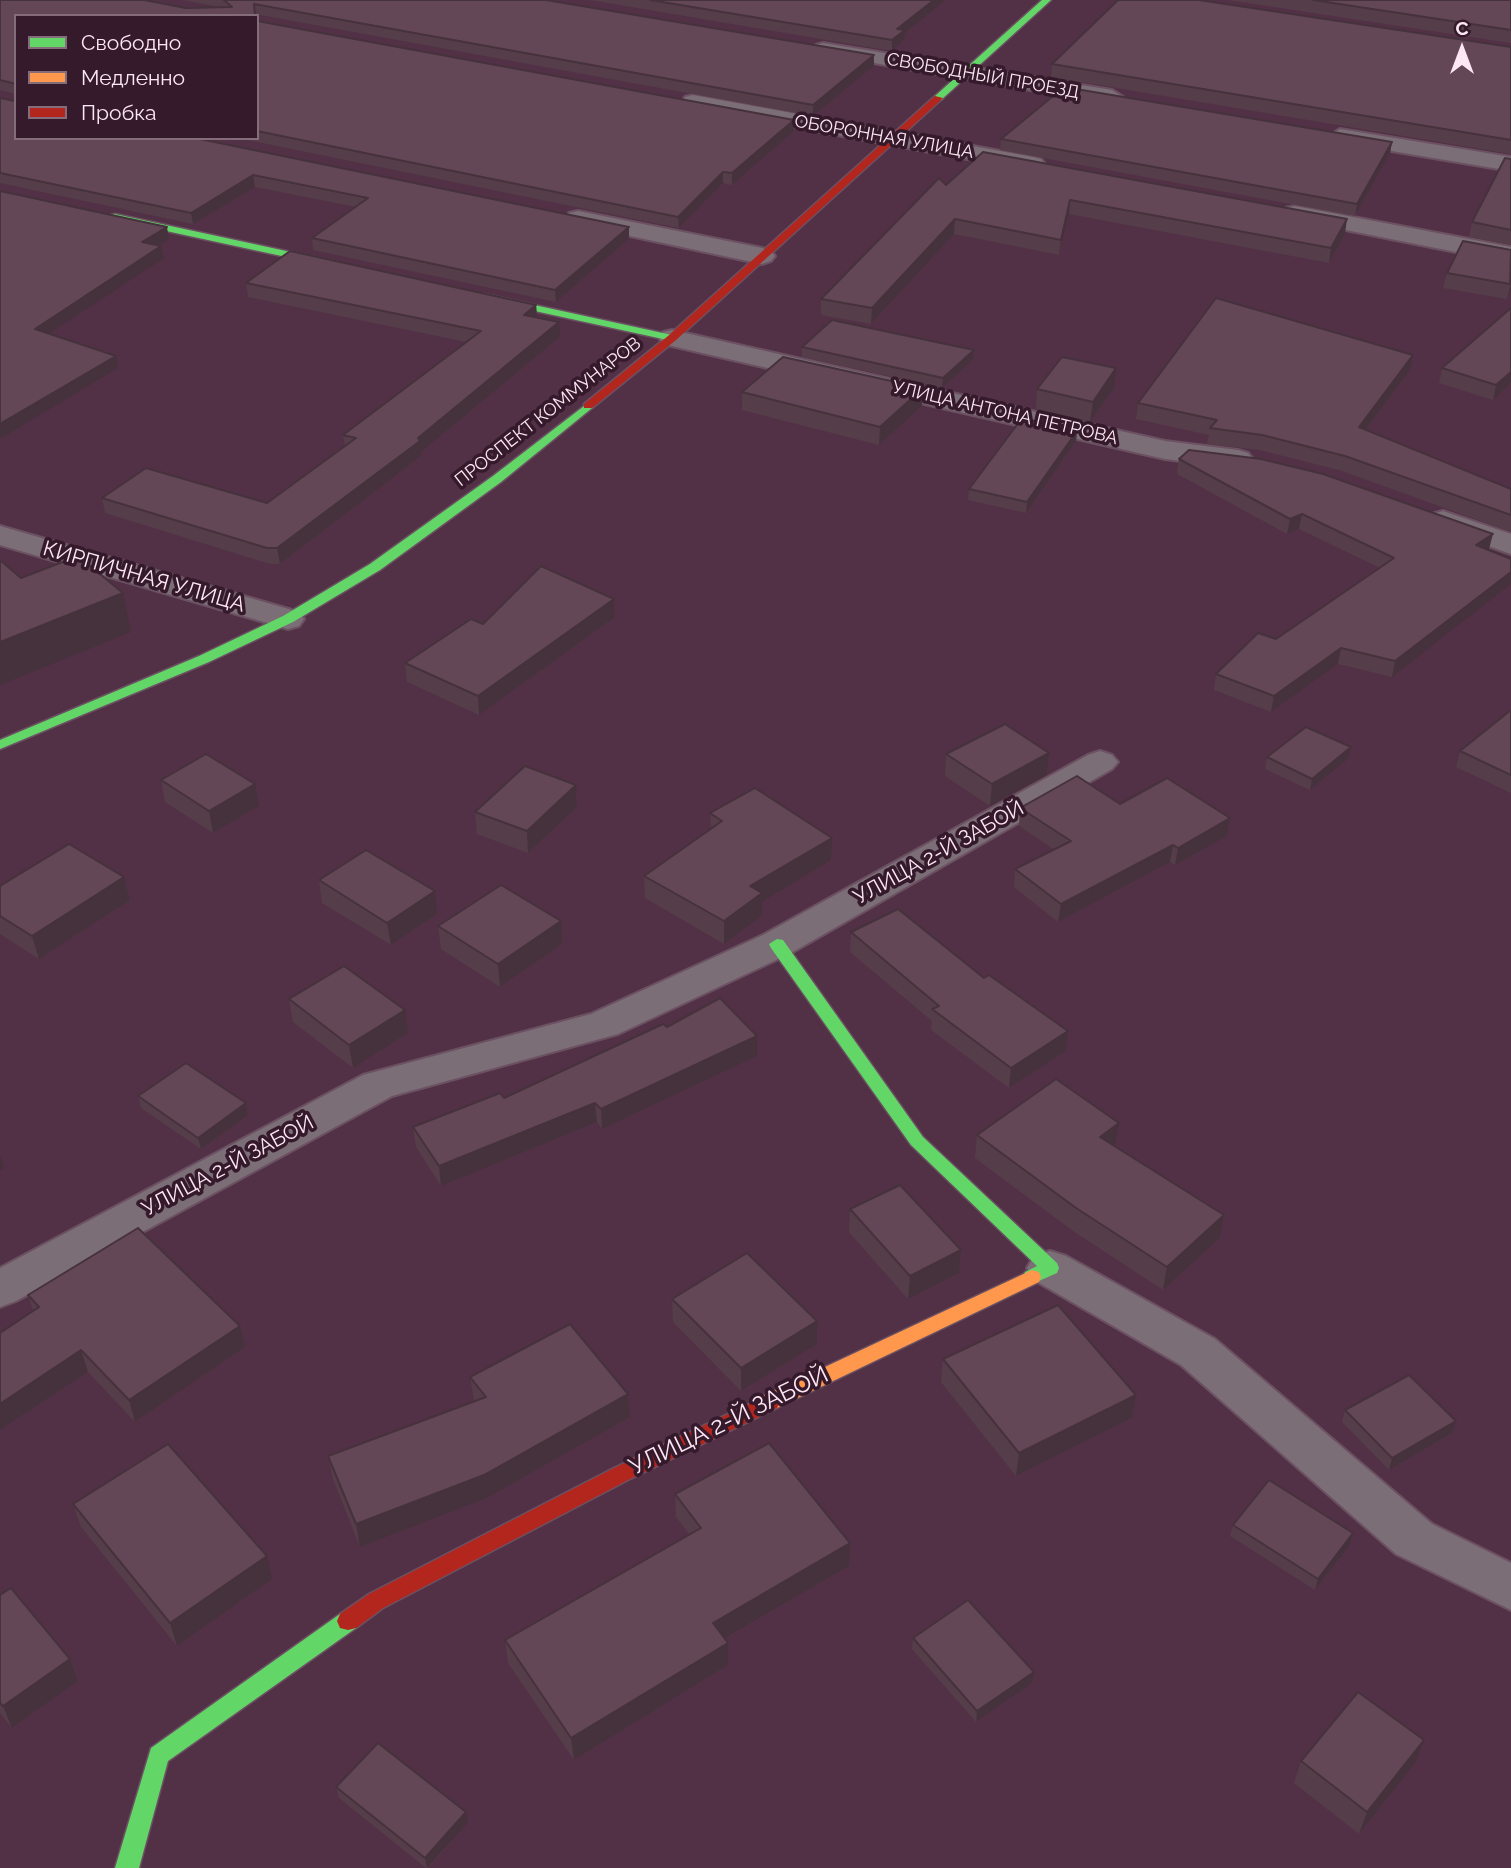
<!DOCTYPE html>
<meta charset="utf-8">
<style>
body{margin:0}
#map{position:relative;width:1511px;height:1868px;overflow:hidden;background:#523147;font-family:Raleway,sans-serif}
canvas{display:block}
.legend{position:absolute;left:14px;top:14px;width:245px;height:126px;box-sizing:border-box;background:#351a2b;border:2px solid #856c7b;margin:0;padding:9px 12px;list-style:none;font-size:21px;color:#fee7f4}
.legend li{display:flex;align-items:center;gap:14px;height:35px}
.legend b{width:35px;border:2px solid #856c7b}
.north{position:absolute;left:1427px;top:14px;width:70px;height:70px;-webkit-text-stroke:5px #351a2b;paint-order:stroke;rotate:0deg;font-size:19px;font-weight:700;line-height:28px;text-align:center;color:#fee7f4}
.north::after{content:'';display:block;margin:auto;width:24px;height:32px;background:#fee7f4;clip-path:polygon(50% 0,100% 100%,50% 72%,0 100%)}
</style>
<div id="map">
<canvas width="1511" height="1868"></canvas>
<ul class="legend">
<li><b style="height:9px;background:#63d668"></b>Свободно</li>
<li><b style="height:9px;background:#ff974d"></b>Медленно</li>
<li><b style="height:9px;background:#b3261e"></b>Пробка</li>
</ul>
<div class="north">С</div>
</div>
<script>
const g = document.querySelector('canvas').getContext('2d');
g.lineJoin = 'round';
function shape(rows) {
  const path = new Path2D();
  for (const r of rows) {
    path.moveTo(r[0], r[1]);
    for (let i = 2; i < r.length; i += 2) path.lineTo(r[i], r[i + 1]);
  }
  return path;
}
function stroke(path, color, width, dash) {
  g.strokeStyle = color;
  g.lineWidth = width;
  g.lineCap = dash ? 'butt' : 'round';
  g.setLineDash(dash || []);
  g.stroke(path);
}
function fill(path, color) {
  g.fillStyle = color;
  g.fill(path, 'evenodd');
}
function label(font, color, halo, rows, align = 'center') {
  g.font = font + ' Raleway,sans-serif';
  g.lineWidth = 7;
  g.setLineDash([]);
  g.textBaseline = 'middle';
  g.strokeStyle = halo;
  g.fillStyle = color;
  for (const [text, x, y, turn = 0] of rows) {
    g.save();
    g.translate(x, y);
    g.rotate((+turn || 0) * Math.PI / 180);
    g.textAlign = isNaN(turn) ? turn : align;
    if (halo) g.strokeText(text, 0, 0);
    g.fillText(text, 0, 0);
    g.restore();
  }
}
const street = shape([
 [823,43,1112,90,1123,97,1112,104,816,53,812,49,816,45,823,43],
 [693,95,1033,157,1041,159,1045,164,1041,169,1033,171,685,107,682,102,685,97,693,95],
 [1340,129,1511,157,1511,171,1332,141,1329,136,1340,129],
 [1295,206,1511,247,1511,263,1286,218,1283,213,1286,208,1295,206],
 [578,211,762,248,771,251,775,256,771,261,762,264,569,223,566,218,569,213,578,211],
 [672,330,1165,441,1238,450,1248,453,1253,459,1248,465,1238,468,1165,459,663,344,659,338,663,332,672,330],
 [1443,511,1511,534,1511,554,1432,526,1428,520,1432,514,1443,511],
 [0,526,299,612,304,619,299,626,288,629,0,545,0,526],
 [1100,751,1112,755,1118,762,1112,769,791,953,618,1034,392,1096,16,1301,0,1307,0,1268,363,1075,591,1014,763,935,1088,755,1100,751],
 [1050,1251,1066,1256,1215,1339,1432,1524,1511,1563,1511,1610,1396,1554,1181,1365,1034,1280,1027,1268,1034,1256,1050,1251]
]);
const fast = shape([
 [1042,0,1051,0,941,100,935,100,935,96,1042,0],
 [115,214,337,262,342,265,337,268,111,219,111,215,115,214],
 [484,294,672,335,677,338,672,341,480,299,480,295,484,294],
 [588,403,594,406,592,408,501,482,380,570,293,622,209,662,0,749,0,740,199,656,283,616,370,564,493,476,588,403],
 [777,939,783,940,923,1137,1057,1263,1059,1268,1057,1273,1032,1284,1025,1282,1023,1277,1025,1272,1037,1266,911,1145,771,948,769,944,777,939],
 [348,1612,356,1614,359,1621,356,1628,168,1761,139,1868,115,1868,151,1748,340,1614,348,1612]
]);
const slow = shape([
 [1032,1270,1039,1272,1041,1277,1039,1282,777,1408,770,1410,763,1408,760,1402,763,1396,1032,1270]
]);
const jam = shape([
 [935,96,943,98,676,340,592,408,584,408,584,404,668,336,935,96],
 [770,1394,777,1396,780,1402,777,1408,628,1480,383,1608,356,1628,348,1630,340,1628,337,1621,340,1614,369,1594,614,1468,770,1394]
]);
const wall = shape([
 [0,0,186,8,223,8,183,0,546,0,874,55,874,66,813,116,255,14,16,138,629,227,629,239,556,302,313,250,312,238,356,207,255,187,193,224,0,183,0,98,15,101,15,94,0,90],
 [590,0,946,0,905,33,904,40,892,51],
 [1228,0,1511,0,1511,43],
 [257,21,794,131,732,185,723,183,679,228,238,138,257,138],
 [1511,47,1511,154,1051,77,1052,64],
 [1001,139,1392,142,1390,153,1355,216,1000,150],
 [983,152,1345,234,1329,263,1069,214,1059,255,954,234,871,324,821,315,821,299],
 [1511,159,1511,245,1469,237,1472,222],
 [1511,250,1511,290,1507,299,1443,288,1447,273],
 [246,283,536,305,537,317,560,337,421,452,421,456,280,564,270,564,105,513,102,498,267,503,345,446,343,435,466,342,248,297],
 [1511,308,1511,383,1493,400,1439,383,1442,368],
 [802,347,974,350,973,360,942,388,802,357],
 [1410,370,1366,430,1511,489,1511,532,1342,471,1260,450,1207,444,1209,435,1136,419,1138,403],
 [1114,388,1090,422,1036,409,1037,389],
 [742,392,922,406,879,445,742,410],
 [1077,431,1076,441,1026,513,968,500,969,489],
 [1179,459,1489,549,1392,677,1338,664,1271,712,1214,690,1216,674,1276,639,1380,568,1299,529,1287,534,1177,474],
 [614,599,615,617,479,715,407,682,405,663,483,624],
 [1511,710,1511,793,1456,767,1460,751],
 [1049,753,1047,775,990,806,945,776,946,754],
 [1267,757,1348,759,1310,790,1265,769],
 [161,780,259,806,213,833,165,802],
 [576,785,577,807,528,853,477,834,475,812],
 [1120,804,1230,818,1227,836,1175,865,1170,862,1058,922,1014,887,1015,869,1055,850,1019,826,1020,808],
 [710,813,831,860,762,902,762,916,724,944,645,898,644,876,711,829],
 [124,877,130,900,39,959,0,934,0,886],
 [319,880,437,914,391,945,322,903],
 [561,921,562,944,500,987,441,949,438,926],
 [851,932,984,978,1068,1031,1066,1051,1009,1088,931,1030,932,1021,850,952],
 [289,999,408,1033,353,1068,293,1022],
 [667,1027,757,1056,602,1129,597,1122,441,1186,416,1147,413,1127,504,1098],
 [138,1096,246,1103,248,1115,201,1149,141,1108],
 [977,1135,1115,1146,1224,1215,1220,1238,1163,1290,1073,1231,975,1158],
 [850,1209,961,1250,959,1273,908,1299,849,1232],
 [28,1295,240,1326,245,1347,135,1422,88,1372,0,1430,0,1333,33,1311],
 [672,1299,817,1321,817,1344,741,1391,673,1322],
 [943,1359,1136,1395,1132,1418,1016,1476,941,1382],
 [470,1377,628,1394,630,1417,487,1498,360,1547,333,1479,328,1456,474,1401],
 [1345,1410,1452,1433,1389,1470,1342,1422],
 [675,1494,849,1566,724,1639,728,1643,728,1665,574,1760,508,1663,505,1640,689,1534,676,1517],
 [73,1504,272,1579,177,1646,81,1527],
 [1233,1525,1353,1533,1350,1545,1315,1590,1230,1536],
 [0,1595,70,1659,78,1681,12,1728,0,1713],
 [913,1638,1032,1683,976,1722,912,1649],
 [1424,1740,1416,1762,1359,1834,1294,1783,1301,1761],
 [336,1787,468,1823,428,1868,426,1868,339,1798]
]);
const shadedWall = shape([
 [934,0,946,0,905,33,904,40,892,51,892,40,897,29],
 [874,55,874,66,813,116,813,105],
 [794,120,794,131,732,185,732,173],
 [1392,142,1390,153,1355,216,1357,204],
 [723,172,723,183,679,228,678,217],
 [253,175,255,187,193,224,191,213],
 [1070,200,1069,214,1059,255,1061,240],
 [955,219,954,234,871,324,872,308],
 [1347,219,1345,234,1329,263,1331,248],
 [167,227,169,239,144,254,142,242],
 [629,227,629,239,556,302,555,290],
 [161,246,164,258,38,341,35,329],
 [1511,283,1511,290,1507,299],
 [536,305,537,319,524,315],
 [559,322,560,337,421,452,421,456,280,564,277,548,418,438],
 [974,350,973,360,942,388,943,378],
 [1413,355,1410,370,1356,443,1359,427],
 [116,356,118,368,0,439,0,424],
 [1116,368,1114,388,1090,422,1093,402],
 [1511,372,1511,383,1493,400,1496,385],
 [923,388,922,406,879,445,880,427],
 [1077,431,1076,441,1026,513,1027,502],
 [1302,514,1299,529,1287,534,1290,519],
 [1493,534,1489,549,1472,560,1476,545],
 [1511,572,1511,584,1392,677,1395,661],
 [123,593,131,632,0,685,0,642],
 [614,599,615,617,479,715,478,696],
 [1341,648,1338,664,1271,712,1274,696],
 [1351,747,1348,759,1310,790,1312,779],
 [1049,753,1047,775,990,806,992,784],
 [255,784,259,806,213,833,209,811],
 [576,785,577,807,528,853,527,831],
 [1230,818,1227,836,1175,865,1178,848],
 [832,838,831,860,762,902,762,916,724,944,724,921,750,886],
 [1173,845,1170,862,1058,922,1061,904],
 [124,877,130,900,39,959,32,936],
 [435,891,437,914,391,945,387,923],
 [561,921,562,944,500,987,498,964],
 [405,1010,408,1033,353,1068,349,1045],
 [1068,1031,1066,1051,1009,1088,1011,1068],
 [757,1036,757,1056,602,1129,601,1109],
 [246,1103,248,1115,201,1149,198,1138],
 [595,1103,597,1122,441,1186,439,1166],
 [1119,1123,1115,1146,1096,1160,1100,1137],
 [0,1154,4,1168,0,1171],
 [1224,1215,1220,1238,1163,1290,1167,1267],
 [961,1250,959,1273,908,1299,910,1276],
 [817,1321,817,1344,741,1391,741,1368],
 [240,1326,245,1347,135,1422,129,1400],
 [81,1350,88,1372,0,1430,0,1404],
 [628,1394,630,1417,487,1498,360,1547,356,1524],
 [1136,1395,1132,1418,1016,1476,1019,1453],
 [1456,1421,1452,1433,1389,1470,1392,1458],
 [1353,1533,1350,1545,1315,1590,1318,1579],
 [850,1543,849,1566,713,1645,713,1623],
 [267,1556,272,1579,177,1646,170,1623],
 [728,1643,728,1665,574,1760,571,1738],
 [70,1659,78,1681,12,1728,3,1706],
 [1034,1672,1032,1683,976,1722,977,1711],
 [1424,1740,1416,1762,1359,1834,1367,1812],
 [466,1812,468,1823,427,1868,425,1858]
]);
const building = shape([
 [0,0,144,0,186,8,232,7,224,0,546,0,874,55,813,105,254,4,255,16,16,16,16,84,0,80,0,0],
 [650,0,934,0,897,29,905,30,892,40,650,0],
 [1118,0,1199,0,1511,47,1511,140,1052,64,1118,0],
 [1313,0,1511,0,1511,30,1313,0],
 [257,21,794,120,732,173,723,172,678,217,257,131,257,21],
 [16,84,16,138,195,138,629,227,555,290,312,238,368,198,253,175,191,213,0,173,0,98,15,101,16,84],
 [1064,87,1392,142,1357,204,1001,139,1064,87],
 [983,152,1347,219,1331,248,1070,200,1061,240,955,219,872,308,821,299,939,178,946,185,983,152],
 [1505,158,1511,159,1511,230,1472,222,1505,158],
 [0,191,167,227,142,242,161,246,35,329,116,356,0,424,0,191],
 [1463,241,1511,250,1510,284,1447,273,1463,241],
 [290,251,536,305,524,315,559,322,418,438,420,441,277,548,267,548,102,498,146,468,267,503,356,438,343,435,481,331,246,283,290,251],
 [1216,298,1413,355,1359,427,1511,489,1511,515,1345,456,1262,435,1210,428,1217,420,1138,403,1216,298],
 [1511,308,1511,372,1496,385,1442,368,1511,308],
 [832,320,974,350,943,378,802,347,832,320],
 [783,357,923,388,880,427,742,392,783,357],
 [1062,357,1116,368,1093,402,1037,389,1062,357],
 [1022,418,1077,431,1027,502,969,489,1022,418],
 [1189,450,1261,459,1323,474,1493,534,1476,545,1511,559,1511,572,1395,661,1341,648,1274,696,1216,674,1258,633,1276,639,1394,558,1302,514,1290,519,1179,459,1189,450],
 [78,556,123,593,0,642,0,560,21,578,78,556],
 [541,566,614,599,478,696,405,663,471,619,483,624,541,566],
 [1511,710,1511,775,1460,751,1511,710],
 [1005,724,1049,753,992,784,946,754,1005,724],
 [1306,727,1351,747,1312,779,1267,757,1306,727],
 [206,754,255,784,209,811,161,780,206,754],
 [525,766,576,785,527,831,475,812,525,766],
 [1077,776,1120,804,1167,778,1230,818,1178,848,1173,845,1061,904,1015,869,1071,841,1020,808,1077,776],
 [755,788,832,838,750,886,762,893,724,921,644,876,722,821,710,813,755,788],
 [69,844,124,877,32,936,0,916,0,886,69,844],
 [366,850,435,891,387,923,319,880,366,850],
 [501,885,561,921,498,964,438,926,501,885],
 [898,909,984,978,989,975,1068,1031,1011,1068,932,1009,939,1006,851,932,898,909],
 [344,966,405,1010,349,1045,289,999,344,966],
 [720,998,757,1036,601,1109,595,1103,439,1166,413,1127,500,1093,504,1098,663,1024,667,1027,720,998],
 [186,1063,246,1103,198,1138,138,1096,186,1063],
 [1056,1079,1119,1123,1100,1137,1224,1215,1167,1267,1076,1208,977,1135,1056,1079],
 [900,1185,961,1250,910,1276,850,1209,900,1185],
 [138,1228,240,1326,129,1400,81,1350,0,1404,0,1333,39,1307,28,1295,138,1228],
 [747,1253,817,1321,741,1368,672,1299,747,1253],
 [1058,1305,1136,1395,1019,1453,943,1359,1058,1305],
 [570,1324,628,1394,484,1475,356,1524,328,1456,486,1397,470,1377,570,1324],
 [1409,1375,1456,1421,1392,1458,1345,1410,1409,1375],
 [769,1443,850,1543,713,1623,728,1643,571,1738,505,1640,701,1528,675,1494,769,1443],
 [168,1444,267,1556,170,1623,73,1504,168,1444],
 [1269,1480,1353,1533,1318,1579,1233,1525,1269,1480],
 [11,1588,70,1659,3,1706,0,1703,0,1595,11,1588],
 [968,1600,1034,1672,977,1711,913,1638,968,1600],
 [1358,1692,1424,1740,1367,1812,1301,1761,1358,1692],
 [378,1743,466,1812,425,1858,336,1787,378,1743]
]);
const farStreetnames = [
 ["СВОБОДНЫЙ ПРОЕЗД",983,76,10],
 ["ОБОРОННАЯ УЛИЦА",884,137,10],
 ["ПРОСПЕКТ КОММУНАРОВ",548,412,-38],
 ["УЛИЦА АНТОНА ПЕТРОВА",1005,413,13]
];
const streetNames = [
 ["КИРПИЧНАЯ УЛИЦА",144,577,16],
 ["УЛИЦА 2-Й ЗАБОЙ",939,853,-29],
 ["УЛИЦА 2-Й ЗАБОЙ",228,1166,-28]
];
const nearStreetnames = [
 ["УЛИЦА 2-Й ЗАБОЙ",729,1421,-26]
];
stroke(street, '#6b5162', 4);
stroke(fast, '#6b5162', 3);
stroke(slow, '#6b5162', 3);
stroke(jam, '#6b5162', 3);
fill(street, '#7c6e77');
fill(fast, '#63d668');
fill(slow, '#ff974d');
fill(jam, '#b3261e');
fill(wall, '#563d4a');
fill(shadedWall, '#46323c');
fill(building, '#644756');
stroke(building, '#46323c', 2);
label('18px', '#fee7f4', '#351a2b', farStreetnames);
label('21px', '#fee7f4', '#351a2b', streetNames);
label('24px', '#fee7f4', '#351a2b', nearStreetnames);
</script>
